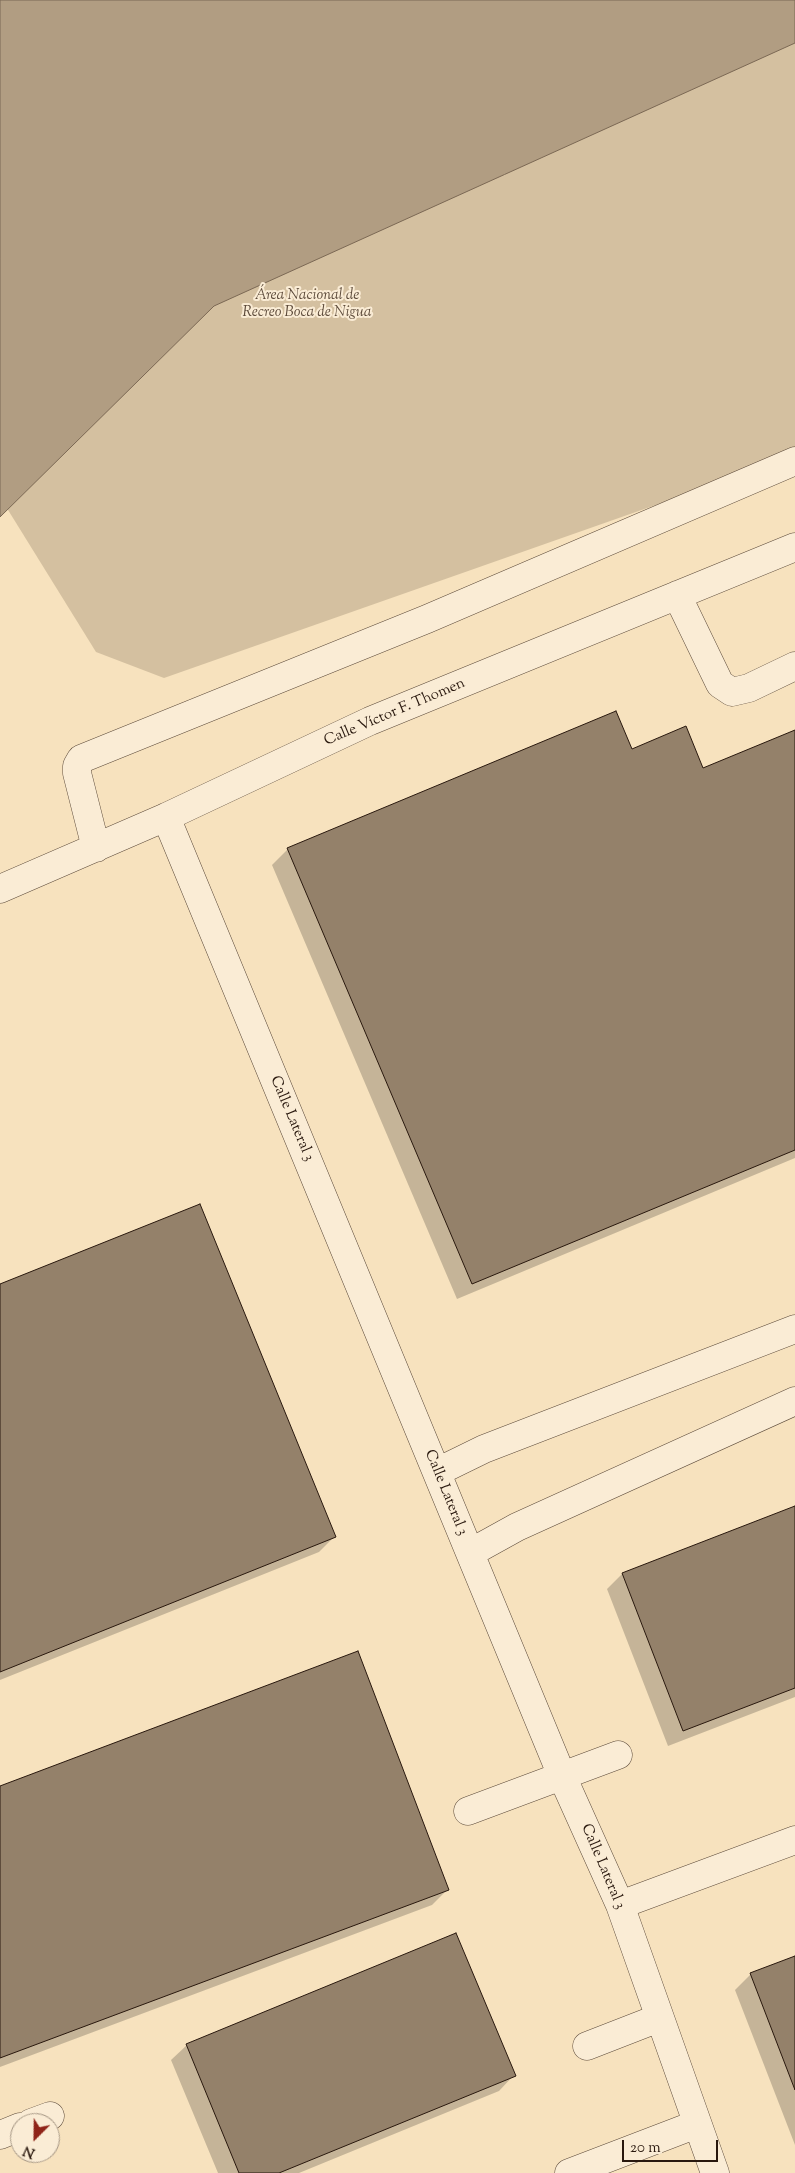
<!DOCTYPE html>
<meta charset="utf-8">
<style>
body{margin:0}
#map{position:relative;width:795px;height:2173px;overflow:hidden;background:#f7e2be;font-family:"Sorts Mill Goudy",serif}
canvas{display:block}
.north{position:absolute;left:10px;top:2113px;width:50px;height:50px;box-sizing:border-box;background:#faecd5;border:1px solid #a69785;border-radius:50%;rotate:203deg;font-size:14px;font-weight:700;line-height:20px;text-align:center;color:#29180e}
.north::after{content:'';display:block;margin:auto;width:18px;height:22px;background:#8f2418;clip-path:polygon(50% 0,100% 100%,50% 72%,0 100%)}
.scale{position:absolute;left:622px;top:2140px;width:96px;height:22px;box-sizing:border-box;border:2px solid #29180e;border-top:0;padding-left:6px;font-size:15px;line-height:18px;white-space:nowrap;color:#29180e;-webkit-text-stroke:4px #faecd5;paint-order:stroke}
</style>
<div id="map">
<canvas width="795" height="2173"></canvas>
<div class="north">N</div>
<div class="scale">20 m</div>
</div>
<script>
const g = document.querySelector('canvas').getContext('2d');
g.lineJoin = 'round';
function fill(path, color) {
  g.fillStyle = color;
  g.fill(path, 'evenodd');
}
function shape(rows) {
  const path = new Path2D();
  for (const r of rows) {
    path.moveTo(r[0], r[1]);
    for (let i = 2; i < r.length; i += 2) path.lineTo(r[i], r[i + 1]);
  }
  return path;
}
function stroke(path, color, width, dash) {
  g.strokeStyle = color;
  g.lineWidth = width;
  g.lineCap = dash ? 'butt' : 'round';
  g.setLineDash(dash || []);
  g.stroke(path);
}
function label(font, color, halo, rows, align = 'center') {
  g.font = font + ' "Sorts Mill Goudy",serif';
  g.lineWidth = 4;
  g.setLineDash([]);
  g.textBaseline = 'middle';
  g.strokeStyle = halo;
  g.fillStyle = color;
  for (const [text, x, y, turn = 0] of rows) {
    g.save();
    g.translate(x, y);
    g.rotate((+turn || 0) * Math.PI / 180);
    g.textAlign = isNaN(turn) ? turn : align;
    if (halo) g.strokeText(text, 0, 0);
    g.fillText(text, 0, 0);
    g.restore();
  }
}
const green = shape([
 [0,0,795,0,795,456,164,678,96,652,0,497]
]);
const water = shape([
 [0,0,795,0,795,43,214,306,0,517,0,0]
]);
const shadow = shape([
 [795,731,795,1158,457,1299,272,865,288,849,631,751,703,770],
 [0,1286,335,1536,319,1552,0,1680],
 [795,1507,795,1697,668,1746,607,1589,622,1574],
 [0,1787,448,1889,432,1905,0,2067],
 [795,1957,795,2145,735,1990,751,1974],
 [187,2045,514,2075,499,2091,299,2173,218,2173,171,2060]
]);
const building = shape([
 [616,711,632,749,686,726,703,768,795,730,795,1150,472,1284,287,848,616,711],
 [200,1204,336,1537,0,1672,0,1284,200,1204],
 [795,1506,795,1688,683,1731,622,1573,795,1506],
 [358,1651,449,1890,0,2058,0,1786,358,1651],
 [456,1933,516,2076,279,2173,239,2173,186,2044,456,1933],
 [795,1956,795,2090,750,1973,795,1956]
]);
const minor = shape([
 [677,595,720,684,732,692,749,688,795,666],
 [166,817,562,1776,620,1905,715,2173],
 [96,848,77,773,77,766,81,759,427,619,795,461],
 [0,889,166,817,370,721,795,547],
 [437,1472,484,1449,795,1329],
 [470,1553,517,1527,795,1401],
 [468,1811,618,1755],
 [620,1905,795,1840],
 [587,2046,659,2018],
 [31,2123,50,2116],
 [0,2135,20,2127],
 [569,2173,697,2124]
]);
const parkNames = [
 ["Área Nacional de",307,296],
 ["Recreo Boca de Nigua",307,313]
];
const streetNames = [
 ["Calle Víctor F. Thomen",395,713,-23],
 ["Calle Lateral 3",291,1119,67],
 ["Calle Lateral 3",445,1493,68],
 ["Calle Lateral 3",602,1867,67]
];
fill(green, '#d4c0a0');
fill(water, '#b19d82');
stroke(water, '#7b6854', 1);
fill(shadow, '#0003');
fill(building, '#94816a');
stroke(building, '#29180e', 1);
stroke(minor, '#5c4a3a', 29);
stroke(minor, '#faecd5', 28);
label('italic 15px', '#5c4a3a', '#faecd5', parkNames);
label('15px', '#29180e', '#faecd5', streetNames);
</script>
